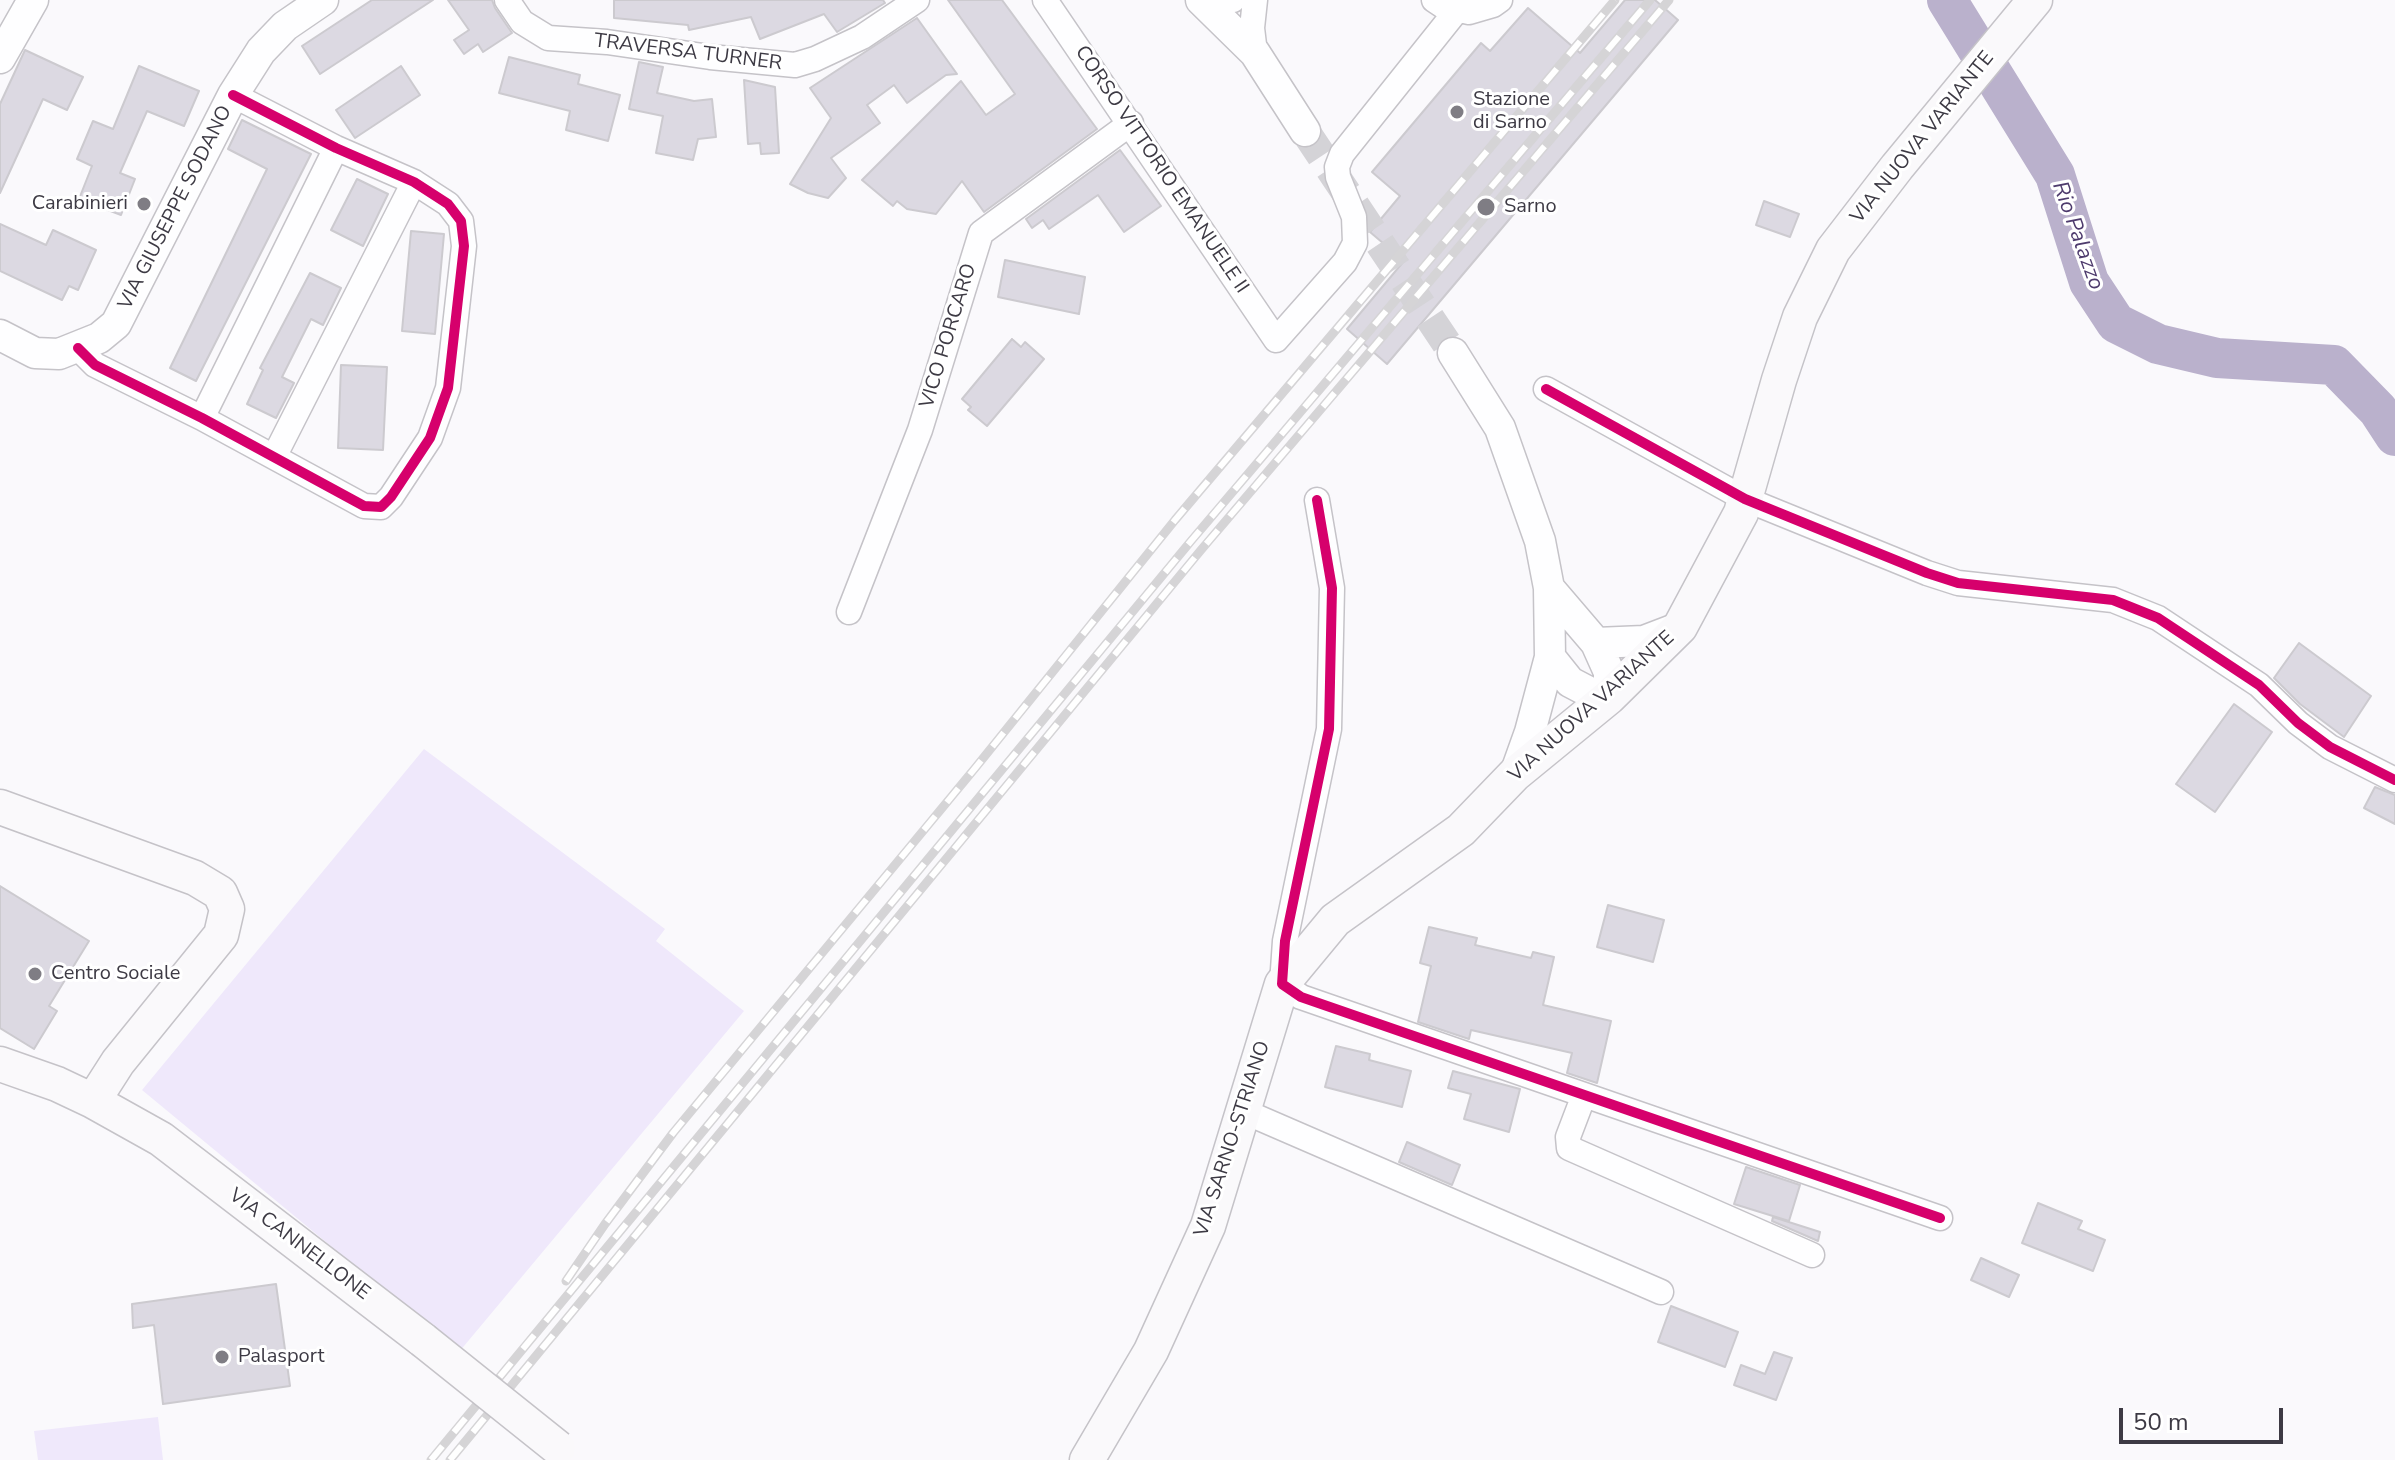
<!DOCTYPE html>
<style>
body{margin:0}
#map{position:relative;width:2395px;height:1460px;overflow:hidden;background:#faf9fc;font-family:"Nunito Sans",sans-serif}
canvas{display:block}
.scale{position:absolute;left:2119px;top:1408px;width:164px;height:36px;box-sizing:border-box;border:4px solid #3d3a44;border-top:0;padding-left:10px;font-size:24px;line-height:28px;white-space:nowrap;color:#3d3a44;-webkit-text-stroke:6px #fff;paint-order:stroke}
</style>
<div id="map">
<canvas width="2395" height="1460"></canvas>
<div class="scale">50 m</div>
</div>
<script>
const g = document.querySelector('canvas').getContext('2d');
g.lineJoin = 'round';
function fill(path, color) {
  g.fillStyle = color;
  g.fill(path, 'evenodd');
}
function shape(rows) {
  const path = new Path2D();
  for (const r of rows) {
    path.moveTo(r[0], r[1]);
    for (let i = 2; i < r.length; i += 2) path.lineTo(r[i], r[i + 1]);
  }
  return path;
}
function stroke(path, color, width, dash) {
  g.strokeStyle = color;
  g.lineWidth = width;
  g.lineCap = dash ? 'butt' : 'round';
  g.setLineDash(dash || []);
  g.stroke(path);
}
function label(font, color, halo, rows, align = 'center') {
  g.font = font + ' "Nunito Sans",sans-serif';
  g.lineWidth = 6;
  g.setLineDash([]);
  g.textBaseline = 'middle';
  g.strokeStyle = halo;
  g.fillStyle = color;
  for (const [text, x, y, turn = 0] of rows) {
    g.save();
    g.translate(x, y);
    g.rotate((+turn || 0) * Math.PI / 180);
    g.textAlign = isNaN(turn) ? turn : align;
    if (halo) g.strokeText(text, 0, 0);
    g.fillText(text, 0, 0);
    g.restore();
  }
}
const green = shape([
 [424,749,665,929,656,941,744,1011,459,1352,142,1090],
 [158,1417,163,1460,38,1460,34,1431]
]);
const river = shape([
 [1947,0,2055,175,2089,282,2116,323,2158,344,2217,358,2334,365,2378,410,2395,436]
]);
const building = shape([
 [372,0,433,0,320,74,302,46,372,0],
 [448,0,492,0,495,8,512,33,483,52,478,44,464,54,454,40,469,30,448,0],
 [614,0,883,0,885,3,837,32,824,14,760,39,751,17,689,30,688,25,614,18,614,0],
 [948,0,1002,0,1097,129,984,212,962,181,936,214,907,209,897,201,893,206,862,180,961,81,986,115,1015,94,948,0],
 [1625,0,1655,0,1678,20,1387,364,1347,329,1404,261,1370,232,1400,196,1372,172,1481,43,1490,51,1528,8,1580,53,1625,0],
 [917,18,957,74,946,75,907,103,894,85,867,105,880,123,831,158,846,178,828,198,808,193,790,184,831,118,810,88,917,18],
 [25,50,83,77,67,110,43,99,0,193,0,104,25,50],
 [509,57,580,75,578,84,620,95,608,141,566,130,570,111,499,93,509,57],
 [639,62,663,67,657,93,694,101,712,99,716,137,698,139,693,160,656,153,663,116,629,109,639,62],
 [139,66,199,91,184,126,147,111,120,173,135,179,121,215,79,199,92,166,77,159,93,121,113,129,139,66],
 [401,66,420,95,355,138,336,110,401,66],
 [744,80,775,87,779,153,761,154,760,143,748,144,744,80],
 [242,120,311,154,196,381,170,368,267,169,228,149,242,120],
 [1120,150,1161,206,1124,232,1098,195,1049,229,1043,220,1032,228,1026,219,1120,150],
 [357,179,388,194,363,246,331,230,357,179],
 [1764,201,1799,214,1790,237,1756,225,1764,201],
 [0,224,46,245,53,230,96,250,78,290,69,286,62,300,0,271,0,224],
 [411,231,444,234,435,334,402,331,411,231],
 [1005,260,1085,277,1079,314,998,297,1005,260],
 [310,273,341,288,323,325,311,319,282,377,294,383,276,418,247,404,263,370,260,368,310,273],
 [1012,339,1021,347,1025,342,1044,359,987,426,968,410,971,407,962,399,1012,339],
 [341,365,387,367,383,450,338,448,341,365],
 [2299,643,2371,696,2344,737,2300,704,2274,678,2299,643],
 [2234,704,2272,732,2215,812,2176,784,2234,704],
 [2375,787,2395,795,2395,824,2364,808,2375,787],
 [0,886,89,941,49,1006,57,1011,34,1049,0,1028,0,886],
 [1608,905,1664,920,1653,962,1597,947,1608,905],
 [1429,927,1477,938,1475,945,1531,958,1533,952,1554,957,1543,1005,1611,1021,1597,1083,1567,1073,1572,1053,1471,1030,1469,1039,1418,1022,1431,966,1420,963,1429,927],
 [1336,1046,1370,1054,1369,1060,1411,1071,1402,1107,1325,1087,1336,1046],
 [1453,1071,1520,1089,1509,1132,1464,1119,1471,1094,1448,1088,1453,1071],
 [1407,1142,1460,1165,1452,1185,1399,1162,1407,1142],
 [1746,1167,1800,1185,1789,1221,1734,1204,1746,1167],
 [2038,1203,2082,1221,2078,1229,2105,1240,2093,1271,2022,1243,2038,1203],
 [1773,1217,1820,1232,1818,1241,1772,1221,1773,1217],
 [1981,1258,2019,1275,2009,1297,1971,1280,1981,1258],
 [276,1284,290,1386,163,1404,154,1325,133,1328,132,1304,276,1284],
 [1671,1306,1738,1332,1725,1367,1658,1342,1671,1306],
 [1774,1352,1792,1358,1776,1400,1734,1385,1741,1365,1765,1374,1774,1352]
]);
const tertiaryTunnel = shape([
 [1305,131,1453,353]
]);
const minor = shape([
 [507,0,522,22,548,38,607,42,710,57,795,65,815,59,862,37,917,0],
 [1045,0,1276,340,1345,262,1355,243,1354,217,1338,177,1337,167,1342,154,1457,10],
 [1206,0,1206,3,1233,0],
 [1434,0,1443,6,1469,12,1493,5,1500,0],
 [1255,53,1252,28,1255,0],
 [78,348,95,365,202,418,364,506,381,507,391,497,430,438,448,388,464,246,461,221,448,204,414,182,336,148,233,95],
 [1546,389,1745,499,1927,573,1958,583,2113,600,2158,618,2259,685,2298,723,2330,747,2395,780],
 [202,418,336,148],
 [274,457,414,182],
 [1317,500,1332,588,1329,729,1285,941,1282,984,1301,997,1940,1218],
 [849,612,920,430,981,233,1131,123],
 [1584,1095,1568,1137,1569,1148,1812,1255],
 [1243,1111,1661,1292]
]);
const tertiary = shape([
 [1201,0,1255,53,1305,131],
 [0,58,33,0],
 [0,335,35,353,59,354,99,338,116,324,233,95,261,51,285,26,323,0],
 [1453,353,1500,428,1540,541,1549,588,1550,657,1530,732,1515,774],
 [1549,588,1596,643,1609,672,1609,697,1591,693,1570,682,1550,657],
 [1596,643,1644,641,1678,628]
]);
const secondary = shape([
 [0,807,195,878,220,893,227,909,221,935,118,1062,93,1101],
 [0,1064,57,1084,93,1101,161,1139,423,1340],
 [1087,1460,1151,1351,1208,1226,1282,984,1335,920,1461,830,1515,774,1609,697,1680,627,1741,513,1779,380,1800,317,1833,250,1897,167,2035,0]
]);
const rail = shape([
 [566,1281,605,1224,673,1133,976,767,1175,520,1615,0],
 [431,1460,1191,541,1650,0],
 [450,1460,1201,550,1669,0]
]);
const secondaryBridge = shape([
 [423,1340,558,1448]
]);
const cycleway = shape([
 [78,348,95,365,202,418,364,506,381,507,391,497,430,438,448,388,464,246,461,221,448,204,414,182,336,148,233,95],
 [1546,389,1745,499,1927,573,1958,583,2113,600,2158,618,2259,685,2298,723,2330,747,2395,780],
 [1317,500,1332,588,1329,729,1285,941,1282,984,1301,997,1940,1218]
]);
const markers = [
 [1457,112,8,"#7f7d84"],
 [144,204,8,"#7f7d84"],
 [1486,207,10,"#7f7d84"],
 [35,974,8,"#7f7d84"],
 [222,1357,8,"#7f7d84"]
];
const streetNames = [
 ["TRAVERSA TURNER",688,53,7],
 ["VIA NUOVA VARIANTE",1923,138,-51],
 ["CORSO VITTORIO EMANUELE II",1161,170,56],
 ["VIA GIUSEPPE SODANO",176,208,-63],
 ["VICO PORCARO",949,336,-73],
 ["VIA NUOVA VARIANTE",1592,707,-42],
 ["VIA SARNO-STRIANO",1233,1139,-72],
 ["VIA CANNELLONE",299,1245,37]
];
const poiNames = [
 ["Stazione",1473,100],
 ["di Sarno",1473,123],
 ["Carabinieri",128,204,"right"],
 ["Sarno",1504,207],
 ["Centro Sociale",51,974],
 ["Palasport",238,1357]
];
const waterNames = [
 ["Rio Palazzo",2077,236,70]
];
fill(green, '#efe8fb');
stroke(river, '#bab1cc', 40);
fill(building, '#dcd9e2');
stroke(building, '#cccacf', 2);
stroke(tertiaryTunnel, '#d4d3d7', 30, [30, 15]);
stroke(minor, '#c5c3c8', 27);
stroke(tertiary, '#c5c3c8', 33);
stroke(secondary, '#c5c3c8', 37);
stroke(minor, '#fefeff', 24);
stroke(tertiary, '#fefeff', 30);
stroke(secondary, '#faf9fb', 34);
stroke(rail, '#d5d4d6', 9);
stroke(rail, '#fff', 6, [18]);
stroke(secondaryBridge, '#c5c3c8', 37, []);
stroke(secondaryBridge, '#faf9fb', 34);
stroke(cycleway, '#d6006c', 10);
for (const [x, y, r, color] of markers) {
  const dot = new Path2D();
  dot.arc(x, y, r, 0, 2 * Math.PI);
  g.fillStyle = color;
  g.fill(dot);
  stroke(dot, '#fff', 3);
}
label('20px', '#3d3a44', '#fff', streetNames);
label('20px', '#3d3a44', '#fff', poiNames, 'left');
label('italic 22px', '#4e3b6d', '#fff', waterNames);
</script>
